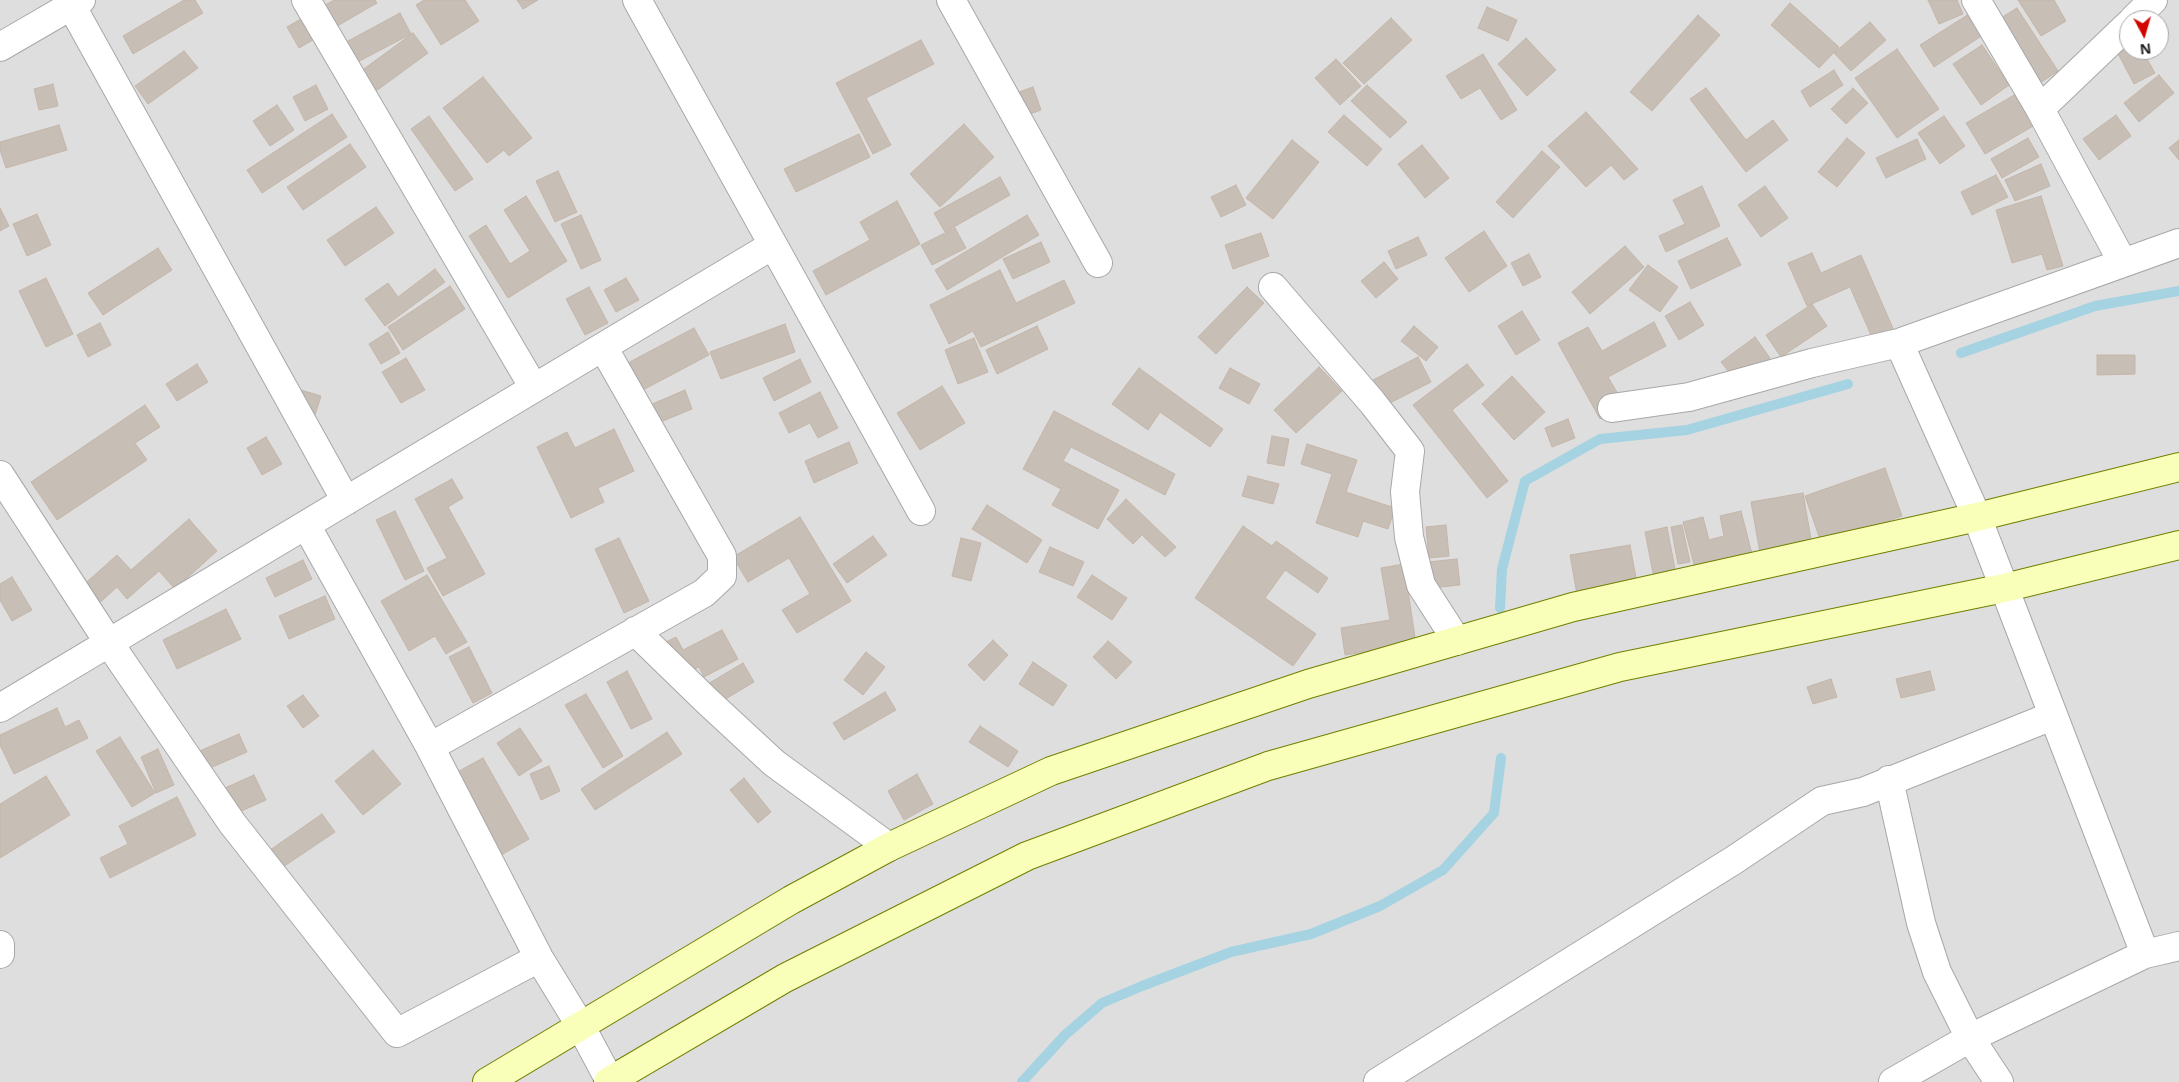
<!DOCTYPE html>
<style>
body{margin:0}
#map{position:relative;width:2179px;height:1082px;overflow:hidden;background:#f2efe7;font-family:"Noto Sans",sans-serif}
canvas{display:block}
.north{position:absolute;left:2119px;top:10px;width:50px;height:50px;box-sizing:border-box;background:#fff;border:1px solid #a6a6a6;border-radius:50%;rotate:174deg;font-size:14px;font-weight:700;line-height:20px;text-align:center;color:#212121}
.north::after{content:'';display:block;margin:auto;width:18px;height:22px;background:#d20500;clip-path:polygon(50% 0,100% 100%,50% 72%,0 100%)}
</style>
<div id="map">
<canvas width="2179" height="1082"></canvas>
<div class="north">N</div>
</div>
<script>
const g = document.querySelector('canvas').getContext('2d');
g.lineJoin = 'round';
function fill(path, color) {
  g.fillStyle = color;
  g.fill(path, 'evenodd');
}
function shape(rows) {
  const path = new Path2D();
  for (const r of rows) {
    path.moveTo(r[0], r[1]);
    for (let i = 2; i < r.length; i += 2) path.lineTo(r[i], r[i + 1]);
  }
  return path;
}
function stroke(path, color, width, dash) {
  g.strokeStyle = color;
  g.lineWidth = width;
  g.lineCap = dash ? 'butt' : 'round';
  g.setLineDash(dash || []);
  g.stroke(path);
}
const residential = shape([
 [0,0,2179,0,2179,1082,0,1082],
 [2129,20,2159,20,2159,50,2129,50]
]);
const stream = shape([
 [1961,353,2095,306,2179,291],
 [1500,608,1502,569,1525,481,1600,439,1687,430,1848,384],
 [1022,1082,1065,1035,1102,1003,1142,986,1231,952,1311,934,1380,906,1443,870,1494,813,1501,758]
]);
const building = shape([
 [184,0,195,0,203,13,133,54,123,36,184,0],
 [334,0,375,0,377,3,299,48,287,27,334,0],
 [424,0,465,0,479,21,441,45,416,5,424,0],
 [517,0,538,0,523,9,517,0],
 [1928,0,1957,0,1963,14,1939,24,1928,0],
 [2018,0,2054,0,2066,21,2041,36,2018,0],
 [1790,3,1839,47,1819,68,1771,25,1790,3],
 [1487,7,1517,20,1508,41,1478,28,1487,7],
 [2017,8,2058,71,2037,85,1996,21,2017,8],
 [400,13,411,34,348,67,337,47,400,13],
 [1969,14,1983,35,1934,67,1920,45,1969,14],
 [1698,15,1720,35,1652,111,1630,92,1698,15],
 [1391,18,1412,40,1364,84,1343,63,1391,18],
 [1870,22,1886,40,1851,71,1834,53,1870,22],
 [413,33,428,53,372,94,357,74,413,33],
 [2129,35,2129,50,2142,50,2155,73,2134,84,2113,44,2129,35],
 [1526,38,1556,70,1527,96,1498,64,1526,38],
 [921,40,934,64,866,98,891,145,873,154,836,83,921,40],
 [1982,45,2009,85,1981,105,1953,64,1982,45],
 [1897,49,1939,109,1897,138,1855,78,1897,49],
 [184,51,198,68,148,104,135,86,184,51],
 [1483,54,1517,110,1501,120,1480,88,1461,99,1446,76,1483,54],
 [1336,59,1361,86,1340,105,1315,78,1336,59],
 [1834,70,1843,85,1810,107,1801,91,1834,70],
 [2159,75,2174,93,2139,122,2124,103,2159,75],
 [483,77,532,138,509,156,504,150,487,163,443,108,483,77],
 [53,84,58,106,39,110,34,89,53,84],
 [316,85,328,109,305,121,293,97,316,85],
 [1367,85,1407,122,1390,138,1351,101,1367,85],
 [1033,87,1041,110,1019,118,1011,95,1033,87],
 [1706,88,1746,140,1773,120,1788,140,1746,172,1690,99,1706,88],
 [1853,88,1868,103,1846,124,1831,109,1853,88],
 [2016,94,2035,125,1985,154,1966,123,2016,94],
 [277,105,294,130,270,146,253,121,277,105],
 [1586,112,1638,169,1624,180,1611,165,1586,187,1548,146,1586,112],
 [332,114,347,137,262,193,247,170,332,114],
 [1344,115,1382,149,1367,166,1328,132,1344,115],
 [2116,115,2131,136,2099,160,2083,139,2116,115],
 [429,116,473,179,455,191,411,129,429,116],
 [1944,116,1965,146,1940,164,1918,133,1944,116],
 [964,124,994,157,940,207,910,174,964,124],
 [59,125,67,150,6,168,0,150,0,142,59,125],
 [859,134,870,157,796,192,784,169,859,134],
 [1847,138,1865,153,1837,187,1818,172,1847,138],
 [2028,138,2039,157,2002,178,1991,159,2028,138],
 [1917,139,1926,159,1886,178,1876,158,1917,139],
 [1292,140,1319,162,1273,219,1246,198,1292,140],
 [2179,140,2179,160,2169,148,2179,140],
 [350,144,366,167,303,210,287,187,350,144],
 [1422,145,1449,178,1425,198,1398,164,1422,145],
 [1542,151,1560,167,1513,218,1496,202,1542,151],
 [2041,164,2050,186,2015,201,2005,180,2041,164],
 [558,171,577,212,555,222,536,181,558,171],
 [1996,175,2008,197,1972,215,1961,192,1996,175],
 [1000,177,1010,195,945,232,934,213,1000,177],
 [1236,185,1246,205,1221,217,1211,197,1236,185],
 [1702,186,1720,226,1666,252,1659,236,1685,224,1673,200,1702,186],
 [1765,186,1788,218,1761,237,1738,205,1765,186],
 [526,196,567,261,508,298,469,236,486,225,510,264,530,251,504,210,526,196],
 [2041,196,2063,266,2047,270,2042,254,2012,263,1996,210,2041,196],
 [897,201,920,244,826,295,813,271,870,240,860,222,897,201],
 [376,207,394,233,345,266,327,240,376,207],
 [0,208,9,226,0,231,0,208],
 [37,214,51,245,27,256,13,224,37,214],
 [581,215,601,260,581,269,561,224,581,215],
 [1027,215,1039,235,947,290,935,270,1027,215],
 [955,228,966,248,932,265,921,245,955,228],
 [1484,231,1507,266,1469,292,1445,258,1484,231],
 [1261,233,1269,256,1233,269,1225,245,1261,233],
 [1418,237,1427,255,1396,269,1388,251,1418,237],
 [1727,238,1741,265,1691,289,1678,261,1727,238],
 [1041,242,1050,262,1013,279,1003,259,1041,242],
 [1625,246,1644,267,1590,314,1572,292,1625,246],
 [158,248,172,270,103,315,88,293,158,248],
 [1812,253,1821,273,1861,255,1895,333,1874,342,1850,287,1807,306,1788,263,1812,253],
 [1529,254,1541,277,1523,286,1511,263,1529,254],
 [1384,262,1398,279,1376,298,1361,281,1384,262],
 [1648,265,1678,287,1660,312,1629,290,1648,265],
 [435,269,445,282,385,326,365,299,388,283,398,297,435,269],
 [1000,270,1016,303,1064,280,1075,303,981,347,973,331,949,344,930,305,1000,270],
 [46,278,73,334,46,347,19,291,46,278],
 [626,278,639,300,616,312,604,290,626,278],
 [450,286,465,309,403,350,388,327,450,286],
 [589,287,608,323,585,335,566,299,589,287],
 [1247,287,1264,303,1216,354,1198,337,1247,287],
 [1690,302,1704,325,1679,340,1665,316,1690,302],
 [1812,304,1827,326,1781,357,1766,335,1812,304],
 [1522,311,1540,340,1516,355,1498,326,1522,311],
 [1654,322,1666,346,1608,377,1625,406,1600,419,1558,343,1588,327,1602,351,1654,322],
 [100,323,111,345,88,357,77,335,100,323],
 [785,324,795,352,721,379,710,352,785,324],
 [1037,326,1048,349,997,374,986,350,1037,326],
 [1414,326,1438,347,1426,361,1401,341,1414,326],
 [694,328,709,355,639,392,624,365,694,328],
 [388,332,400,353,381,364,369,344,388,332],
 [1755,337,1770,358,1737,382,1721,362,1755,337],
 [974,338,988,372,958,384,945,350,974,338],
 [2097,355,2135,355,2135,374,2097,375,2097,355],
 [1418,357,1431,382,1386,405,1373,380,1418,357],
 [406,358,425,390,401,403,382,372,406,358],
 [800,359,811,382,774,401,763,378,800,359],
 [197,364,208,382,177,401,166,384,197,364],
 [1467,364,1484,385,1452,410,1508,481,1487,498,1413,405,1467,364],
 [1319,367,1342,391,1296,433,1274,410,1319,367],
 [1139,368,1223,429,1210,447,1160,412,1148,430,1112,404,1139,368],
 [1230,368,1260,384,1249,404,1219,388,1230,368],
 [1512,376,1545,412,1514,440,1482,404,1512,376],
 [942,386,965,423,920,450,897,413,942,386],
 [291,387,321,396,315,415,285,406,291,387],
 [685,390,692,409,658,423,650,405,685,390],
 [820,392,838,428,818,438,810,423,789,433,779,413,820,392],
 [145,405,160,427,135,443,147,460,57,520,31,482,145,405],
 [1054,411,1175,474,1165,495,1071,447,1063,461,1119,490,1098,529,1052,505,1061,489,1023,469,1054,411],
 [1568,419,1575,438,1552,447,1545,428,1568,419],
 [614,429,634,471,598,488,604,502,571,518,537,447,567,432,575,448,614,429],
 [1272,436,1289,439,1284,466,1267,463,1272,436],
 [266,437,282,464,262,475,247,448,266,437],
 [849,442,858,463,814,483,805,461,849,442],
 [1307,444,1357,460,1346,492,1395,508,1388,529,1363,521,1358,537,1316,523,1332,474,1301,464,1307,444],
 [1885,468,1902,516,1822,545,1805,496,1885,468],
 [1248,476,1279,484,1273,504,1242,496,1248,476],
 [452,479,463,498,448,507,485,574,443,596,427,568,447,558,415,499,452,479],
 [1803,493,1812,545,1760,553,1751,502,1803,493],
 [1126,499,1176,547,1165,557,1142,535,1133,544,1107,519,1126,499],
 [987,505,1042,540,1027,563,972,529,987,505],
 [395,511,424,571,405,580,376,520,395,511],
 [1741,511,1753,558,1696,572,1683,522,1703,517,1709,540,1724,536,1720,516,1741,511],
 [800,517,851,601,797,633,782,610,810,594,789,558,748,582,733,557,800,517],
 [189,519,217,551,175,589,159,571,127,599,117,587,95,607,79,589,117,555,131,570,189,519],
 [1446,525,1449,556,1429,558,1426,527,1446,525],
 [1682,525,1690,562,1678,564,1671,527,1682,525],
 [1243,526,1272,546,1276,541,1328,578,1318,593,1285,570,1265,598,1316,634,1293,666,1195,598,1243,526],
 [1667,527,1676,574,1654,578,1645,532,1667,527],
 [873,536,887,555,847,583,833,564,873,536],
 [619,538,649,601,624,613,595,549,619,538],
 [961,538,981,543,971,581,952,576,961,538],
 [1630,545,1638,589,1578,600,1570,555,1630,545],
 [1050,547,1084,562,1073,586,1039,572,1050,547],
 [1457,559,1460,585,1431,588,1428,562,1457,559],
 [303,560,312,579,275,597,266,578,303,560],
 [1404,564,1416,644,1345,655,1341,628,1390,620,1381,568,1404,564],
 [427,575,467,642,446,654,435,636,409,651,381,601,427,575],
 [1092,575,1127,598,1112,620,1077,597,1092,575],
 [12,577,32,610,12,621,0,600,0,584,12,577],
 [325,596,335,619,289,639,279,616,325,596],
 [226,609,241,639,177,669,163,640,226,609],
 [722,630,738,659,704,677,699,667,669,682,652,649,676,637,683,650,722,630],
 [993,640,1008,655,984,681,968,665,993,640],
 [1108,641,1132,662,1116,679,1093,657,1108,641],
 [469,647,492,693,473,703,449,657,469,647],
 [866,652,885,667,863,695,844,680,866,652],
 [1033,662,1067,685,1053,706,1019,684,1033,662],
 [743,663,754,682,712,707,701,688,743,663],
 [627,671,652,719,631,729,607,682,627,671],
 [1930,671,1935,690,1901,698,1896,679,1930,671],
 [1831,679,1837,697,1813,704,1807,687,1831,679],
 [885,692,896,710,844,740,833,723,885,692],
 [586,694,623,756,603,768,565,705,586,694],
 [303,695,319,716,303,728,287,706,303,695],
 [57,708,65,727,79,720,88,738,14,774,0,745,0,735,57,708],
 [980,726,1018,751,1008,767,969,742,980,726],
 [520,728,542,761,519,776,497,743,520,728],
 [667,732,682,754,595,810,581,789,667,732],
 [239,734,247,752,203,771,195,753,239,734],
 [120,737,155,793,132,807,96,751,120,737],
 [158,749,174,785,156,793,141,757,158,749],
 [373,750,401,784,363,815,335,781,373,750],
 [483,758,529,839,496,858,450,776,483,758],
 [549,766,560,791,541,800,530,774,549,766],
 [917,774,933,804,904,820,888,791,917,774],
 [254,775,266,800,237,813,225,788,254,775],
 [46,776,70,815,0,858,0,804,46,776],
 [744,778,771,812,758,823,730,790,744,778],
 [177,797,196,835,110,878,100,858,128,844,119,826,177,797],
 [322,814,335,832,271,875,260,857,322,814]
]);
const street = shape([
 [306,0,534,388],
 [637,0,921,511],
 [951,0,1098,263],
 [1976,0,2040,109,2123,263],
 [71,5,346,501],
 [2133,20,2153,0],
 [0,47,81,0],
 [2040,109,2129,24],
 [1273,287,1372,402,1410,451,1405,492,1409,537,1421,585,1457,641],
 [1899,343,1977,517,2145,954],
 [1612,408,1689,397,1812,363,1899,343,2179,243],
 [0,475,109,643,232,823,397,1033,539,958],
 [306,525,430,747,539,958,580,1025,610,1081],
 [635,631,707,701,774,763,889,847],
 [0,708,773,245],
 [430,747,704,593,722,576,722,556,603,347],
 [1889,780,1921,923,1937,972,1970,1038,1999,1082],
 [0,945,0,954],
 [1378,1082,1734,860,1822,801,1863,792,2052,716],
 [1893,1082,1970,1038,2145,954,2179,946]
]);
const secondary = shape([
 [487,1082,791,900,889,847,1051,771,1308,684,1573,607,1977,517,2179,467],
 [608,1082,785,978,1027,856,1268,766,1620,667,2004,588,2179,545]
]);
fill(residential, '#dfdede');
stroke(stream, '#a5d3e2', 10);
fill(building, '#c7beb6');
stroke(building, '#c5b6a8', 1);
stroke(street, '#a8a8a8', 30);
stroke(secondary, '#708000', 30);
stroke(street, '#fff', 28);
stroke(secondary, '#f9feb9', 28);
</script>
